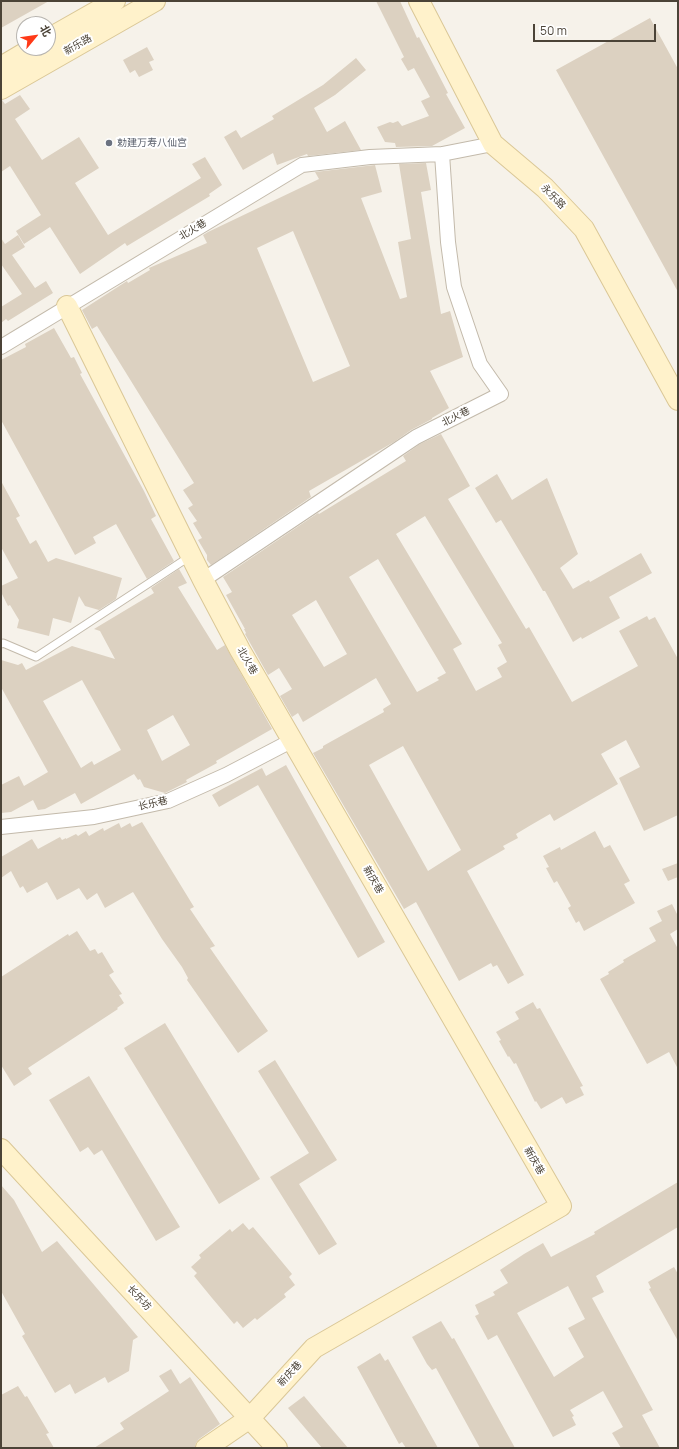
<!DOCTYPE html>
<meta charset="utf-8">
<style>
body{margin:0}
#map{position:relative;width:679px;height:1449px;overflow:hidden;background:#f6f2ea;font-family:Manrope,"Noto Sans SC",sans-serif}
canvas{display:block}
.frame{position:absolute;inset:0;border:2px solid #4b4337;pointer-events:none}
.north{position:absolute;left:16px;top:16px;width:40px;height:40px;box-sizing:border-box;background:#fff;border:1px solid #b7b4af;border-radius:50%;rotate:61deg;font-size:11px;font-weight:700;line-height:16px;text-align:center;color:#4b4337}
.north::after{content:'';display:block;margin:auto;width:14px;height:18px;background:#ff3a18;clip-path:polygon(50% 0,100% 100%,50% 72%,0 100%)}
.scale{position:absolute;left:533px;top:24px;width:123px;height:18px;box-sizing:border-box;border:2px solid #4b4337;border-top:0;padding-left:5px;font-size:12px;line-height:14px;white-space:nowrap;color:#4b4337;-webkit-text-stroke:3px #fff;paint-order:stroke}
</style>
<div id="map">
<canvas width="679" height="1449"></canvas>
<div class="frame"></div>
<div class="north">北</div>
<div class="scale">50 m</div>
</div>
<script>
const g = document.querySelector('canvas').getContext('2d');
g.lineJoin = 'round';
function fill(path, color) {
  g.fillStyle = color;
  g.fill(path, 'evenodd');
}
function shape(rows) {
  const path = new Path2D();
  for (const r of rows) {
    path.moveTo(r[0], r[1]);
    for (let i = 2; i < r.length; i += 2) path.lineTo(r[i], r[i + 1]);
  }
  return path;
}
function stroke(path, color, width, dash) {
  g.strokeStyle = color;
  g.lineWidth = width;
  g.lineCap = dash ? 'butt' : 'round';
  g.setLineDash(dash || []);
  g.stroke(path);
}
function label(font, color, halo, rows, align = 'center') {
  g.font = font + ' Manrope,"Noto Sans SC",sans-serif';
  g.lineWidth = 4;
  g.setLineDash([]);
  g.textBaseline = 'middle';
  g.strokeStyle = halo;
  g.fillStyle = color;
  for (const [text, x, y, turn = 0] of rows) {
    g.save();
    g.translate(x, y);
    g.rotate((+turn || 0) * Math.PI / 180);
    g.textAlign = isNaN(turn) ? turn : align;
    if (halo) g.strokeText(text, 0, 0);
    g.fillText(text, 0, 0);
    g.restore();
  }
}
const building = shape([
 [1,1,49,1,1,28],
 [376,1,400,1,417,38,419,37,448,93,446,94,465,128,432,146,396,147,395,143,385,142,377,127,390,122,393,123,398,121,402,126,429,116,421,101,430,97,414,68,408,71,401,59,404,57],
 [650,18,678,69,678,292,556,70],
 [147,47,154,60,149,62,153,70,139,77,135,70,130,73,123,60],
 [356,58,366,70,335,95,314,108,327,132,345,121,361,150,308,156,307,154,277,165,273,153,243,170,224,137,236,130,241,138,274,119,272,116,323,85],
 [20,95,30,109,15,119,42,160,79,137,99,168,75,183,108,235,201,178,192,164,205,157,222,185,209,194,210,196,127,246,125,243,80,274,50,227,24,244,16,231,41,215,10,166,1,172,1,100,2,100,5,104],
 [426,163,431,190,421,192,441,314,450,311,463,357,430,371,449,408,432,418,432,419,411,430,394,442,309,491,311,497,211,565,207,560,207,555,198,540,202,538,193,523,197,521,188,508,193,505,183,490,194,483,97,326,92,329,82,310,127,281,128,283,150,270,149,268,207,243,203,235,208,232,319,179,315,172,375,165,382,192,361,198,400,299,407,297,398,242,411,239,399,164],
 [293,231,350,366,313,382,257,248],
 [18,235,25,247,12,255,35,288,46,281,53,293,8,321,6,319,1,323,1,307,22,294,1,264,1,238,5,244],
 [54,328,71,358,74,357,82,373,80,374,144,491,156,516,151,519,174,561,147,579,116,524,93,537,96,543,75,555,1,420,1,360,26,347,25,344],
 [441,434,470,486,448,499,526,629,529,627,572,702,638,666,619,631,647,616,649,620,655,617,678,659,678,815,644,831,619,778,640,767,626,740,601,754,618,784,554,821,550,814,531,825,516,834,518,838,503,846,505,849,467,871,524,975,508,984,497,965,493,967,491,963,459,981,416,902,404,909,313,753,323,748,323,746,384,712,383,709,391,704,376,678,303,722,298,713,292,717,280,696,292,689,279,668,268,675,245,634,246,633,244,629,245,629,226,595,232,592,223,577,318,513,319,514,406,461,403,456,420,444],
 [425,516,502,643,498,645,507,662,497,668,502,677,476,691,453,649,462,644,396,534],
 [378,559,446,673,437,678,439,680,417,692,349,577],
 [316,600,347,654,324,667,292,615],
 [403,746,461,850,428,871,369,765],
 [497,474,512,500,547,478,578,554,560,568,573,589,589,580,590,582,641,553,652,573,609,597,620,618,582,639,581,637,573,642,545,591,543,591,535,577,501,520,496,523,475,488],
 [1,481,20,516,16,518,30,544,36,540,48,562,56,558,122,578,116,599,99,610,85,606,79,596,71,623,53,618,49,636,17,628,19,620,10,605,8,606,1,592,1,586,18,578,1,547],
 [179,569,187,583,178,587,217,650,225,645,272,729,216,761,217,763,186,780,187,782,165,793,144,787,140,779,138,780,134,774,81,804,75,793,45,809,38,810,33,800,11,812,1,813,1,785,19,776,24,786,48,772,1,687,1,660,18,665,22,663,26,670,72,646,115,659,100,631,94,629,154,593,151,588],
 [82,680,121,750,94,765,92,761,81,768,43,701],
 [173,715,190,745,162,761,147,730],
 [286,765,385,942,358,958,258,785,219,807,212,795,224,788,262,768,266,776],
 [142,822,194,907,190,909,215,946,210,948,268,1031,238,1053,187,980,188,978,182,967,162,939,133,892,105,908,97,893,87,900,79,888,57,900,47,882,27,893,23,886,20,888,11,871,1,878,1,857,32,839,38,849,60,837,62,840,66,838,66,839,76,834,78,836,86,831,89,836,103,828,104,831,119,823,121,828,130,823,132,827],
 [595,831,604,848,610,845,630,881,624,884,635,903,584,931,579,921,576,923,568,908,571,906,557,881,554,883,546,868,549,867,543,856,560,847,561,850],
 [678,863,678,877,668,881,662,869],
 [672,904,678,916,678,929,670,934,678,949,678,1069,669,1052,647,1064,600,979,609,974,608,972,624,962,623,960,656,941,649,928,662,921,657,911],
 [77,931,90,951,95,949,98,954,102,952,114,972,109,975,122,994,119,995,124,1003,117,1008,118,1009,28,1068,32,1074,14,1086,1,1065,1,977,68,934,69,936],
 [533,1002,537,1009,540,1008,583,1086,580,1087,584,1095,566,1104,562,1097,541,1109,536,1101,535,1102,516,1063,514,1064,509,1056,508,1057,499,1041,501,1040,496,1032,519,1019,515,1012],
 [165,1023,260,1179,219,1204,124,1048],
 [275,1060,337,1160,299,1184,337,1244,319,1255,270,1177,309,1153,258,1071],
 [89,1076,180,1227,156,1241,102,1150,94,1155,88,1147,80,1152,49,1100],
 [678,1182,678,1227,596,1276,604,1292,592,1298,653,1410,642,1415,660,1448,621,1448,612,1433,623,1427,603,1391,570,1410,574,1416,572,1417,576,1425,553,1437,497,1335,488,1340,475,1316,479,1314,475,1305,495,1295,493,1292,508,1283,500,1270,524,1254,543,1243,551,1257,595,1234,594,1232],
 [568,1286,585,1319,568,1328,584,1357,554,1377,517,1313],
 [1,1185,14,1200,42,1252,57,1241,138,1337,133,1340,129,1371,108,1383,105,1377,75,1394,70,1384,55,1393,22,1336,25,1334,1,1291],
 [243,1223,249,1230,253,1227,268,1245,292,1274,289,1277,295,1285,284,1294,286,1297,257,1320,255,1318,243,1328,237,1321,234,1324,212,1298,194,1276,197,1273,191,1267,201,1258,199,1255,230,1229,232,1232],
 [674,1267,678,1274,678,1341,649,1289,651,1288,648,1282],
 [441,1321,452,1339,454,1338,473,1372,515,1448,480,1448,436,1368,432,1370,427,1364,412,1337],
 [380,1353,385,1361,388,1359,438,1448,406,1448,402,1442,399,1444,357,1367],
 [171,1369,180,1384,190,1377,220,1424,199,1439,196,1443,195,1448,94,1448,124,1429,120,1423,169,1391,159,1376],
 [18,1386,25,1397,27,1396,49,1433,46,1434,54,1448,1,1448,1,1395],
 [304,1396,320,1415,348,1448,322,1448,288,1408]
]);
const lane = shape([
 [1,644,3,643,36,657,189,557]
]);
const street = shape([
 [1,347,302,165,370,157,442,154,493,144],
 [203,580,416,437,501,394,480,364,454,287,448,242,442,154],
 [1,827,94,817,168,801,226,775,293,740]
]);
const secondary = shape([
 [419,1,493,144,545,188,584,229,678,400],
 [48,39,115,1],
 [1,67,33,48],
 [1,89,155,1],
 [67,306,203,580,240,650,561,1206,314,1348,250,1418,206,1448],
 [1,1149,277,1448]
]);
const markers = [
 [109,143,4,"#6b7280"]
];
const streetNames = [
 ["新乐路",78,45,-30],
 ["永乐路",553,197,45],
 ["北火巷",193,230,-31],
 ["北火巷",456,417,-27],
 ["北火巷",247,661,60],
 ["长乐巷",153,804,-13],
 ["新庆巷",373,880,60],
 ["新庆巷",534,1161,60],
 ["长乐坊",139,1298,47],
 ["新庆巷",290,1374,-48]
];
const worshipNames = [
 ["勅建万寿八仙宫",117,143]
];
fill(building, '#dcd1c1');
stroke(lane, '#c3baab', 9);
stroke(street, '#c3baab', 16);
stroke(secondary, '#dac796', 22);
stroke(lane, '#fff', 7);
stroke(street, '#fff', 14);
stroke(secondary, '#fff2cb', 20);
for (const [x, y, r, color] of markers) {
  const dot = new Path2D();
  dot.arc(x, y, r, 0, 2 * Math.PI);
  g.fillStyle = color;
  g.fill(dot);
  stroke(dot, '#fff', 1.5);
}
label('10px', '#4b4337', '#fff', streetNames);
label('10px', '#5b616d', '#fff', worshipNames, 'left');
</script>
